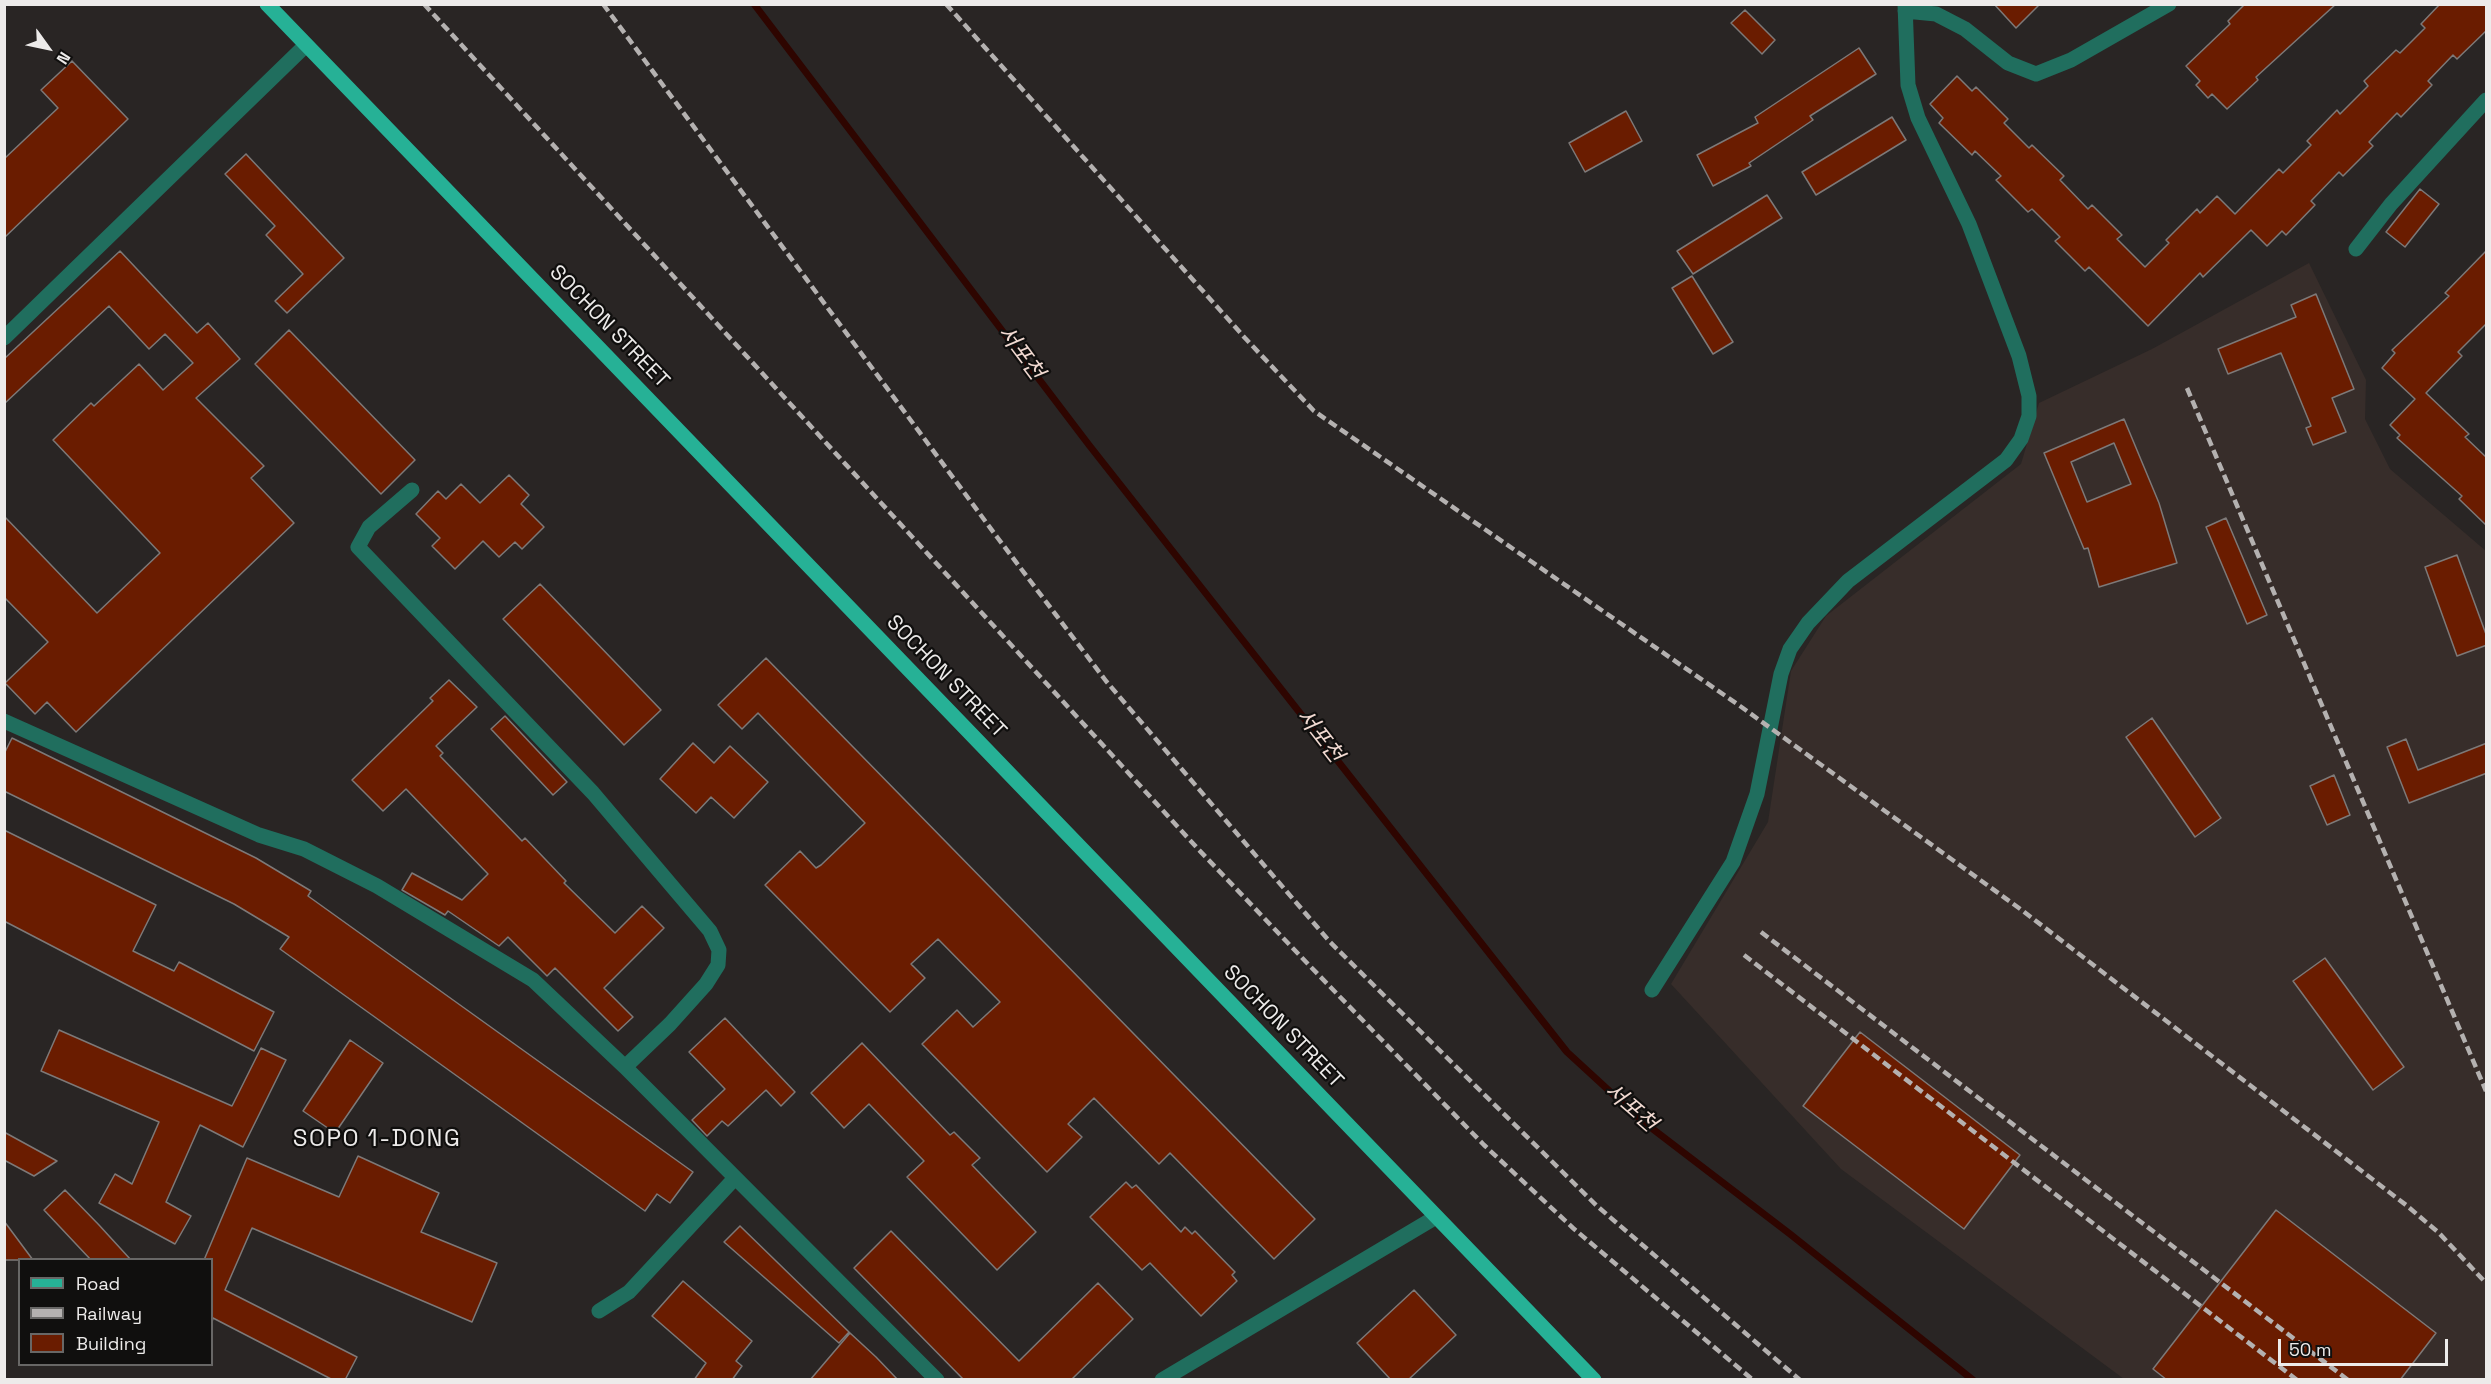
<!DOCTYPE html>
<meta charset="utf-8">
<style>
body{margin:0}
#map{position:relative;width:2491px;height:1384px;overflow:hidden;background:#292524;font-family:"Space Grotesk",sans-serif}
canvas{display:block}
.frame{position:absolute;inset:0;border:6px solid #edebea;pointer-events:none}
.legend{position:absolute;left:18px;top:1258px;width:195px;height:108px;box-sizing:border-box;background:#100f0e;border:2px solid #686766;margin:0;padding:8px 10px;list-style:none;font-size:18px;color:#edebea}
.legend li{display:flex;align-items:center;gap:12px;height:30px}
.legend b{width:30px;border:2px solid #686766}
.north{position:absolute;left:18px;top:18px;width:60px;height:60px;-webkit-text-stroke:4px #100f0e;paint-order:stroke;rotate:123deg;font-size:16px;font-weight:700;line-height:24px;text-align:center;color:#edebea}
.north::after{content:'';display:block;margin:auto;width:21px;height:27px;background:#edebea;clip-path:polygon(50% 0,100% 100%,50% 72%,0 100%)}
.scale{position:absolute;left:2278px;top:1339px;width:170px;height:27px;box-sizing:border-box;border:3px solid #edebea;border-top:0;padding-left:8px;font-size:18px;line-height:21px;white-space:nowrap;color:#edebea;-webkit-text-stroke:4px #100f0e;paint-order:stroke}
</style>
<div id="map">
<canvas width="2491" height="1384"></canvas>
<div class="frame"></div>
<ul class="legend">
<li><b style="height:8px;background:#26b196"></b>Road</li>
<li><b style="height:8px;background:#b4b1b0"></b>Railway</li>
<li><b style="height:16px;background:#6a1c00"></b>Building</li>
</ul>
<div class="north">N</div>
<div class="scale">50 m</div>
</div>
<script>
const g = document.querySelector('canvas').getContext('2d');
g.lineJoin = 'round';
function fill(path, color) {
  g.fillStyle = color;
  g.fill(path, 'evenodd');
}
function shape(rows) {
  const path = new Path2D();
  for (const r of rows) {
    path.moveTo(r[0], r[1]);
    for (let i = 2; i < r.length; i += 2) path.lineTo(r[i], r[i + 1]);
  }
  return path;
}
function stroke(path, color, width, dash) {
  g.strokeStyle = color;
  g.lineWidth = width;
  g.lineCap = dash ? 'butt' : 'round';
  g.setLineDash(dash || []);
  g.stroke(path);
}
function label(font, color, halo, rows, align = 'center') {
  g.font = font + ' "Space Grotesk","Noto Sans KR",sans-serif';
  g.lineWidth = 4.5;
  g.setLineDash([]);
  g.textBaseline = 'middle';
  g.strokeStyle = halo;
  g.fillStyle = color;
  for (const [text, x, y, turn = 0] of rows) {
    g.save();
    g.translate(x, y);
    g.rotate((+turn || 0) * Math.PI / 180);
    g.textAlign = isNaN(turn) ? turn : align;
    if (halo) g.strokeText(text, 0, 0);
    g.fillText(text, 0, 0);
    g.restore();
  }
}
const built = shape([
 [2309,263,2366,380,2365,419,2390,469,2486,551,2486,1379,2124,1379,1841,1169,1671,984,1768,822,1791,671,1826,616,2021,464,2039,403,2152,349]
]);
const stream = shape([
 [754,4,1089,445,1567,1052,1641,1120,1790,1234,1973,1380]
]);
const building = shape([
 [1994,4,2040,4,2016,28,1994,4],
 [2245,4,2336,4,2256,77,2258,80,2227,109,2212,94,2208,98,2196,85,2200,81,2186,66,2230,24,2228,21,2245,4],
 [2440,4,2487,4,2487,30,2457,59,2453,55,2428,81,2432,85,2401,117,2397,113,2369,142,2373,146,2343,176,2339,172,2311,201,2315,205,2286,235,2282,231,2267,246,2251,230,2203,277,2200,273,2148,326,2089,267,2085,271,2055,241,2060,237,2032,209,2028,212,1996,180,2001,176,1975,151,1972,155,1939,123,1943,118,1930,104,1957,76,1972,91,1976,87,2008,119,2004,123,2029,148,2032,145,2064,176,2060,180,2088,209,2092,205,2122,235,2117,239,2145,267,2169,243,2166,240,2197,209,2200,213,2217,196,2235,214,2279,169,2283,173,2311,145,2307,141,2337,110,2340,114,2368,86,2364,81,2396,50,2400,53,2425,28,2421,24,2440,4],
 [1745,10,1775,40,1762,54,1731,23,1745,10],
 [1859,48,1876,74,1810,116,1813,120,1749,163,1751,166,1713,186,1697,155,1758,123,1755,117,1859,48],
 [72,61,128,119,4,238,4,159,58,108,41,90,72,61],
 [1626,111,1642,141,1585,172,1569,143,1626,111],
 [1892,117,1906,140,1816,195,1802,172,1892,117],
 [246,154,344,258,287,313,275,301,303,274,266,235,275,226,225,174,246,154],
 [2420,189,2439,204,2405,247,2386,232,2420,189],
 [1767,195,1782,218,1693,274,1677,251,1767,195],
 [2487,250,2487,323,2458,352,2462,356,2426,393,2469,434,2465,437,2487,458,2487,526,2459,499,2462,496,2397,438,2400,435,2390,425,2415,399,2382,368,2395,353,2392,350,2449,296,2445,293,2487,250],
 [120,251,197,333,208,323,240,359,196,398,264,466,251,478,294,523,76,732,47,702,35,714,5,683,48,642,4,597,4,516,97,613,160,553,53,440,91,403,94,406,139,364,163,390,193,363,165,334,149,349,109,306,4,404,4,359,120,251],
 [1692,276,1733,342,1713,354,1672,288,1692,276],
 [2316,294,2354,389,2332,398,2346,432,2313,445,2306,428,2311,426,2281,353,2228,374,2218,349,2296,317,2291,305,2316,294],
 [289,330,415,460,381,494,255,364,289,330],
 [2124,419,2159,503,2177,563,2099,587,2088,548,2084,549,2044,453,2124,419],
 [2114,443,2131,484,2087,502,2071,462,2114,443],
 [509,475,529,495,521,504,544,527,522,549,515,542,499,557,483,541,455,569,432,546,440,538,416,514,438,491,446,499,461,484,480,503,509,475],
 [2226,518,2267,615,2247,624,2206,527,2226,518],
 [2457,555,2487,637,2487,645,2457,656,2425,567,2457,555],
 [540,584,661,710,624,745,503,619,540,584],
 [766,658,1315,1219,1274,1259,1170,1153,1159,1164,1094,1098,1068,1124,1082,1137,1047,1172,922,1044,957,1010,973,1027,1000,1002,938,939,911,964,925,978,890,1012,765,885,800,851,816,868,821,865,865,823,758,713,742,729,718,705,766,658],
 [449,680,477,707,436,746,443,753,440,756,522,841,525,838,566,881,564,883,615,933,642,906,664,928,604,988,633,1017,618,1031,555,968,547,976,508,937,499,946,448,911,445,915,402,890,412,873,462,900,488,874,406,789,383,811,352,780,433,701,430,698,449,680],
 [505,716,567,782,553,795,491,729,505,716],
 [2152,718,2221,818,2195,837,2126,737,2152,718],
 [12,738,256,858,311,891,308,896,693,1172,670,1203,657,1194,645,1211,280,949,289,937,234,904,4,791,4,754,12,738],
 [2406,739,2418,770,2487,743,2487,773,2409,803,2387,747,2406,739],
 [693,743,714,763,730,746,768,782,734,818,711,797,696,813,660,779,693,743],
 [2334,775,2350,815,2327,825,2310,786,2334,775],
 [4,830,156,905,133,951,174,971,179,962,274,1012,254,1051,4,921,4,830],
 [2325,958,2404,1067,2373,1090,2293,981,2325,958],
 [725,1018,795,1092,781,1106,766,1090,728,1126,722,1121,707,1136,692,1120,725,1089,689,1052,725,1018],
 [59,1030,232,1106,261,1048,286,1060,243,1147,200,1125,166,1202,191,1216,175,1244,99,1203,115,1174,132,1184,159,1122,41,1071,59,1030],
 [1860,1032,2020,1155,1964,1229,1803,1106,1860,1032],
 [350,1040,383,1063,335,1133,303,1111,350,1040],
 [862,1043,950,1135,954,1132,980,1158,972,1165,1036,1232,997,1270,907,1177,924,1161,869,1104,844,1128,811,1093,862,1043],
 [4,1132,57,1161,34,1176,4,1160,4,1132],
 [358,1156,439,1193,421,1232,497,1263,472,1322,252,1228,225,1290,357,1357,345,1380,333,1380,213,1318,212,1322,212,1260,204,1260,247,1158,339,1197,358,1156],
 [1126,1182,1132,1188,1136,1185,1181,1232,1185,1227,1192,1234,1195,1231,1235,1272,1232,1275,1237,1281,1201,1316,1150,1263,1142,1270,1090,1217,1126,1182],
 [65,1190,99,1225,131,1260,91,1260,44,1210,65,1190],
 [2276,1210,2436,1333,2400,1380,2167,1380,2153,1369,2276,1210],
 [4,1221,33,1260,4,1260,4,1221],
 [740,1226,849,1332,839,1343,724,1242,740,1226],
 [891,1231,1019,1361,1098,1283,1133,1319,1071,1380,964,1380,854,1268,891,1231],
 [683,1281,752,1341,736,1361,742,1366,732,1380,694,1380,706,1363,652,1316,683,1281],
 [1414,1290,1456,1335,1408,1380,1391,1380,1357,1343,1414,1290],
 [850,1333,876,1357,898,1380,810,1380,850,1333]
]);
const street = shape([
 [1905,11,1936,14,1965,29,2008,63,2036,74,2071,60,2169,4],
 [2356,249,2391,204,2486,100],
 [4,338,306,45],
 [412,490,369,527,358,547,593,793,710,931,719,950,718,965,706,984,670,1024,625,1067],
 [4,721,259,835,304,849,377,886,533,980,625,1067,937,1380],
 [1652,990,1733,862,1757,794,1781,674,1790,649,1808,623,1848,581,2006,460,2021,439,2029,416,2029,396,2019,356,1969,224,1918,118,1908,85,1905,4],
 [599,1311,629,1292,735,1178],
 [1162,1380,1436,1217]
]);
const primary = shape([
 [267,4,1594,1380]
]);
const rail = shape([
 [424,4,1199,850,1308,964,1484,1145,1573,1228,1753,1380],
 [603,4,997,537,1106,681,1330,942,1597,1206,1800,1380],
 [946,4,1245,338,1314,411,1740,706,2023,911,2406,1205,2439,1233,2486,1283],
 [2187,388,2486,1091],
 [1761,932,2348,1380],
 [1744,955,2297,1380]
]);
const streetNames = [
 ["SOCHON STREET",609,327,46],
 ["SOCHON STREET",946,677,46],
 ["SOCHON STREET",1283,1027,46]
];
const waterNames = [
 ["서포천",1020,353,53],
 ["서포천",1319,736,52],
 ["서포천",1630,1108,41]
];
const quarterNames = [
 ["SOPO 1-DONG",377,1139]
];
fill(built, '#372d2a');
stroke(stream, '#2e0500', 7);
fill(building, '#6a1c00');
stroke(building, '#7d7978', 1.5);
stroke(street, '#206e5e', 15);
stroke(primary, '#26b196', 15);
stroke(rail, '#b4b1b0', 4.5, [9, 4.5]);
label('21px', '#edebea', '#100f0e', streetNames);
label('italic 22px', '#f2dad2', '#100f0e', waterNames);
g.letterSpacing = '1.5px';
label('24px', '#edebea', '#100f0e', quarterNames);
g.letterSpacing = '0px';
</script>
